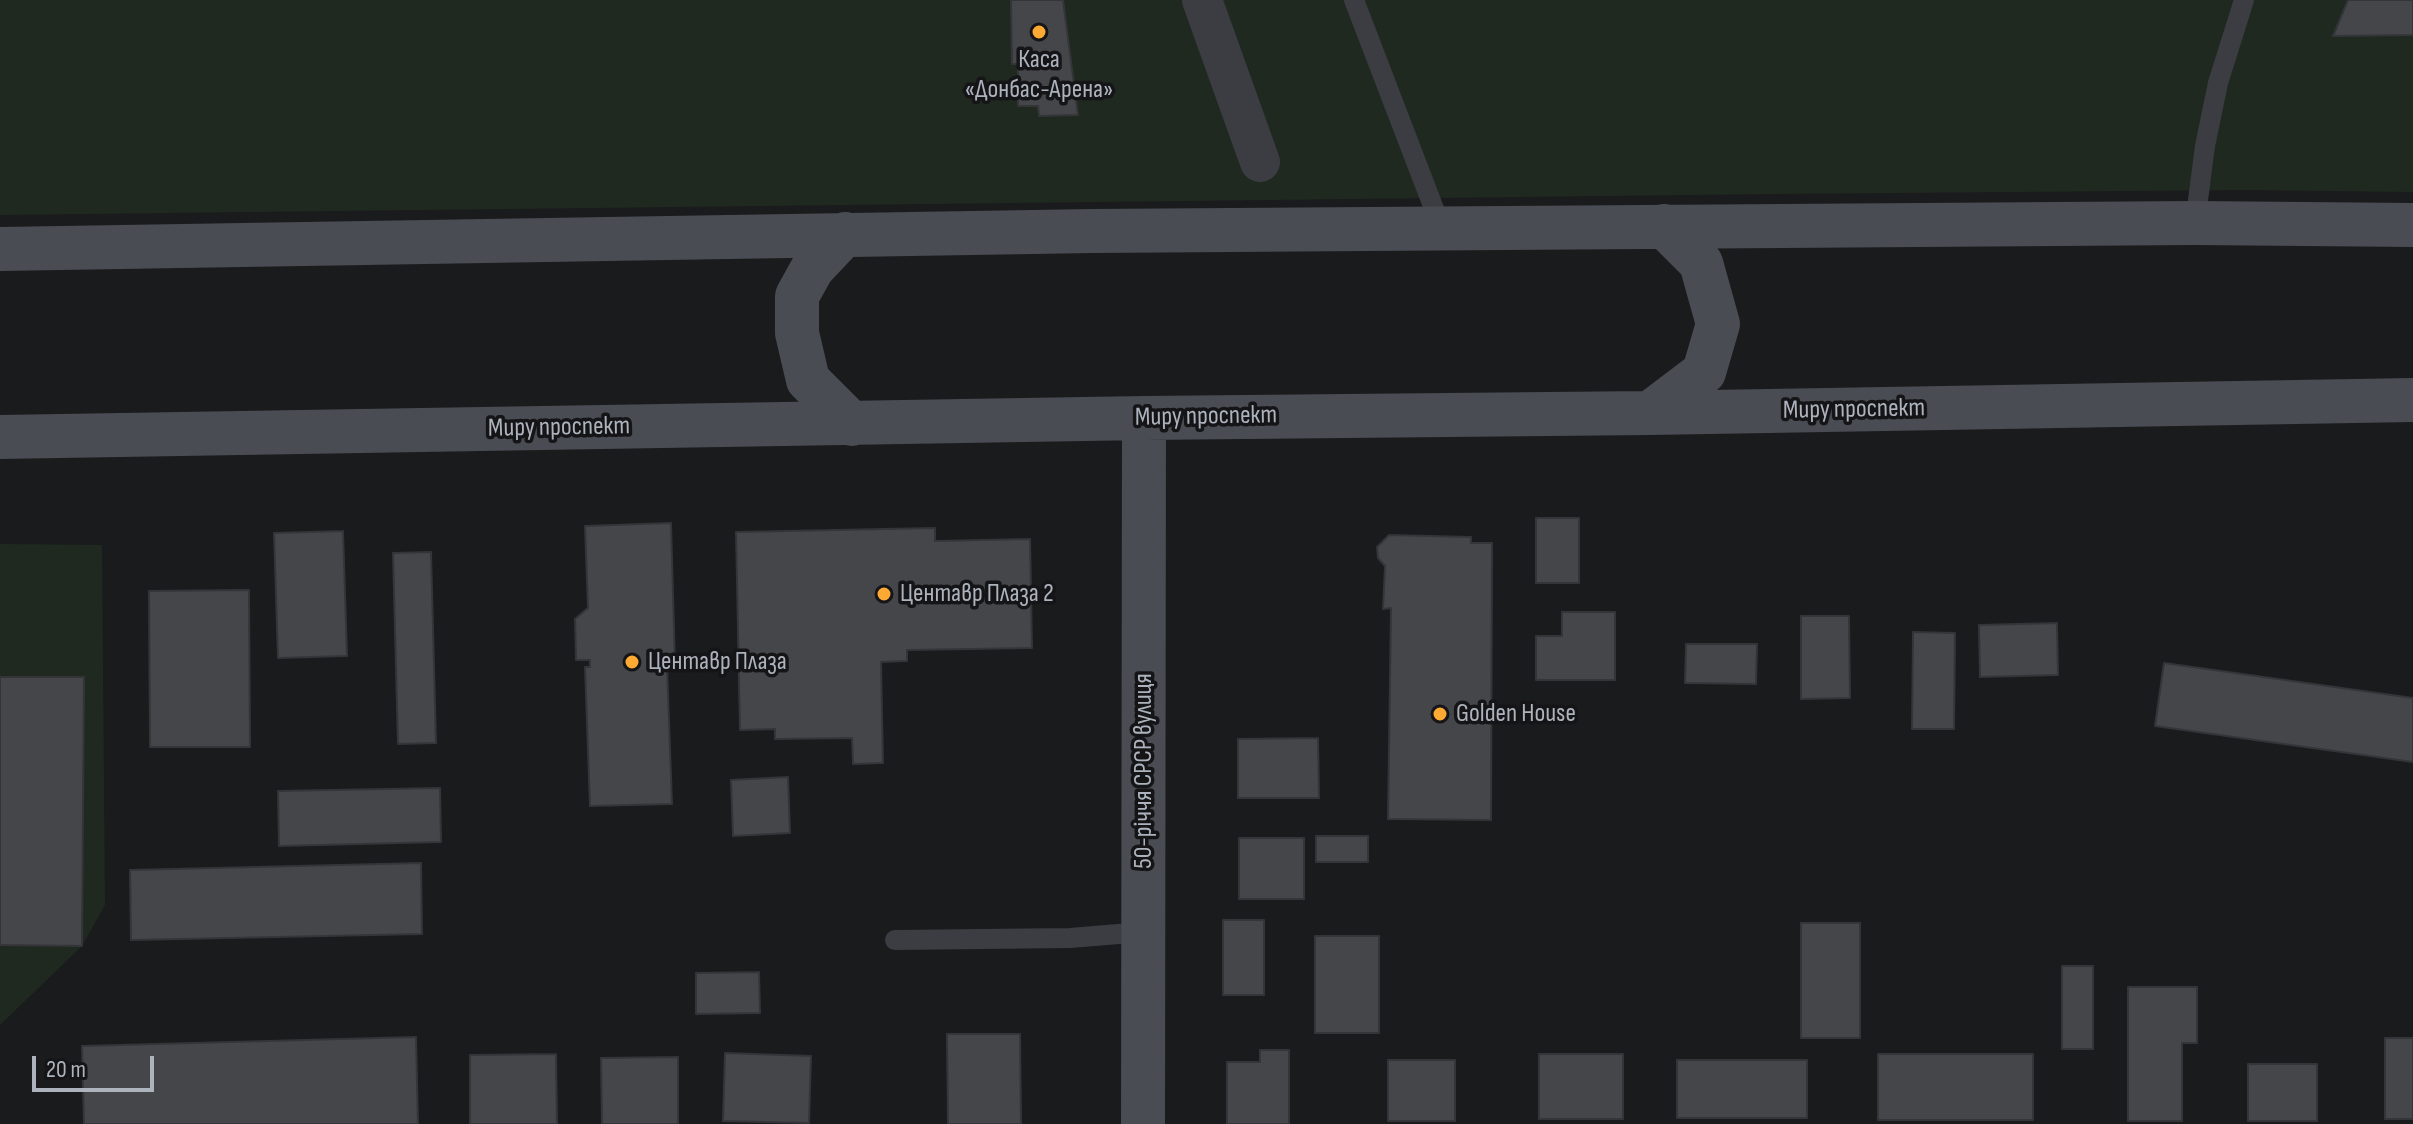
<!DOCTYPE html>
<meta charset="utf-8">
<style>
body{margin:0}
#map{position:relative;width:2413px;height:1124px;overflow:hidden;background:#1a1b1d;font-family:"Sofia Sans Condensed",sans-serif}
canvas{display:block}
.scale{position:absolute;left:32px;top:1056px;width:122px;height:36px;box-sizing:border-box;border:4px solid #acb3bd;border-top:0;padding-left:10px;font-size:24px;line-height:28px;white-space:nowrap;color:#acb3bd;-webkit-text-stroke:6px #151518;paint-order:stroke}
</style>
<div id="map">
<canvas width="2413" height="1124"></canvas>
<div class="scale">20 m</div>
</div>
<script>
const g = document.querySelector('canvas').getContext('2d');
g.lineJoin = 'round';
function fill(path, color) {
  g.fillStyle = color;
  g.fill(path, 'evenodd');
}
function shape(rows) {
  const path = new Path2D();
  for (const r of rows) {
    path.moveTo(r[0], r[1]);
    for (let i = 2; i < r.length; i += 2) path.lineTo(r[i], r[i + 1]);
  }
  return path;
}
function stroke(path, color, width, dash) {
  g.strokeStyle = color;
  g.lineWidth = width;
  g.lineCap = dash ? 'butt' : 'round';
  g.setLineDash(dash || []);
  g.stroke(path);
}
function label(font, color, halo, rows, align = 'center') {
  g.font = font + ' "Sofia Sans Condensed",sans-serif';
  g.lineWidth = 7;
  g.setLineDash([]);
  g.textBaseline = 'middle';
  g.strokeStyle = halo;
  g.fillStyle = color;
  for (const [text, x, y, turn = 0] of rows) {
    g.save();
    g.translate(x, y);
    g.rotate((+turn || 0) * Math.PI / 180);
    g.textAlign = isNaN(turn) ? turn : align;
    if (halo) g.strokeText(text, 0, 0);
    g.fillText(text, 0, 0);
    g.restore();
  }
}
const green = shape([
 [0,0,2413,0,2413,192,2247,190,1776,194,0,215],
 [0,544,102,545,105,905,82,946,0,1025]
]);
const building = shape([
 [1011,0,1063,0,1078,115,1039,116,1038,106,1018,106,1018,64,1012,64,1011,0],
 [2348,0,2413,0,2413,35,2333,36,2348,0],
 [1536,518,1579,518,1579,583,1536,583,1536,518],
 [671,523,675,665,667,666,672,804,590,806,585,667,590,667,590,660,576,660,575,619,588,608,585,526,671,523],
 [935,528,935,541,1030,539,1032,648,907,650,907,661,881,662,883,763,853,764,852,738,775,739,775,729,740,730,736,532,935,528],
 [343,531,347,656,278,658,274,533,343,531],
 [1389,535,1471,537,1471,543,1492,543,1491,820,1388,819,1391,608,1383,609,1385,566,1378,558,1377,547,1389,535],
 [431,552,436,743,398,744,393,553,431,552],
 [249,590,250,747,150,747,149,591,249,590],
 [1562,612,1615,612,1615,680,1536,680,1536,636,1562,636,1562,612],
 [1801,616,1849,616,1850,698,1801,699,1801,616],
 [2057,623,2058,675,1980,677,1979,625,2057,623],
 [1913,632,1955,633,1954,729,1912,729,1913,632],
 [1686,644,1757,644,1756,684,1685,683,1686,644],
 [2164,663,2413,698,2413,762,2155,726,2164,663],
 [0,677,84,677,82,946,0,945,0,677],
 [1318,738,1319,798,1238,798,1238,739,1318,738],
 [788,777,790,833,733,836,731,780,788,777],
 [440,788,441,842,279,846,278,791,440,788],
 [1316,836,1368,836,1368,862,1316,862,1316,836],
 [1239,838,1304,838,1304,899,1239,899,1239,838],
 [421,863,422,934,131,940,130,870,421,863],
 [1223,920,1264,920,1264,995,1223,995,1223,920],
 [1801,923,1860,923,1860,1038,1801,1038,1801,923],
 [1315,936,1379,936,1379,1033,1315,1033,1315,936],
 [2062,966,2093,966,2093,1049,2062,1049,2062,966],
 [759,972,760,1013,696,1014,696,973,759,972],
 [2128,987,2197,987,2197,1043,2182,1043,2182,1121,2128,1121,2128,987],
 [947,1034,1020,1034,1021,1124,948,1124,947,1034],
 [416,1037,418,1124,84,1124,82,1046,416,1037],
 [2385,1038,2413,1038,2413,1119,2385,1119,2385,1038],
 [1260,1050,1289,1050,1289,1124,1227,1124,1227,1062,1260,1062,1260,1050],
 [725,1053,811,1056,809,1123,723,1121,725,1053],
 [556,1054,557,1124,470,1124,470,1055,556,1054],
 [1539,1054,1623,1054,1623,1119,1539,1119,1539,1054],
 [1878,1054,2033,1054,2033,1120,1878,1120,1878,1054],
 [678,1057,678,1124,602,1124,601,1058,678,1057],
 [1388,1060,1455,1060,1455,1121,1388,1121,1388,1060],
 [1677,1060,1807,1060,1807,1118,1677,1118,1677,1060],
 [2248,1064,2317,1064,2317,1121,2248,1121,2248,1064]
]);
const lane = shape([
 [1354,0,1441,227],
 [2195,223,2205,146,2218,83,2244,0],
 [895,940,1070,938,1143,932]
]);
const street = shape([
 [1202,0,1260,162]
]);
const secondary = shape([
 [845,234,812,269,797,296,797,333,808,380,852,424],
 [0,249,1093,231,2195,223,2413,225],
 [1650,413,1704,372,1718,324,1701,263,1664,226],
 [0,437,1144,418,1650,413,2413,400],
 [1143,1124,1144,418]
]);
const markers = [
 [1039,32,8,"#fcaa34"],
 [884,594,8,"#fcaa34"],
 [632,662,8,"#fcaa34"],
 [1440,714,8,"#fcaa34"]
];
const poiNames = [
 ["Каса",1039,60,"center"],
 ["«Донбас-Арена»",1039,90,"center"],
 ["Центавр Плаза 2",900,594],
 ["Центавр Плаза",648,662],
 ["Golden House",1456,714]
];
const streetNames = [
 ["Миру проспект",1854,410,-1],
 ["Миру проспект",1206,417,-1],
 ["Миру проспект",559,428,-1],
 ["50-річчя СРСР вулиця",1144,771,-90]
];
fill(green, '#202920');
fill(building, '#44464a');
stroke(building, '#343539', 2);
stroke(lane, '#3b3d42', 20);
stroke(street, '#3b3d42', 40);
stroke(secondary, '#494c52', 44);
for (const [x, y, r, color] of markers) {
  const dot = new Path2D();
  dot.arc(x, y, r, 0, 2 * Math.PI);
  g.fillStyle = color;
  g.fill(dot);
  stroke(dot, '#151518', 3);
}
label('26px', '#acb3bd', '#151518', poiNames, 'left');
label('26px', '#acb3bd', '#151518', streetNames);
</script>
